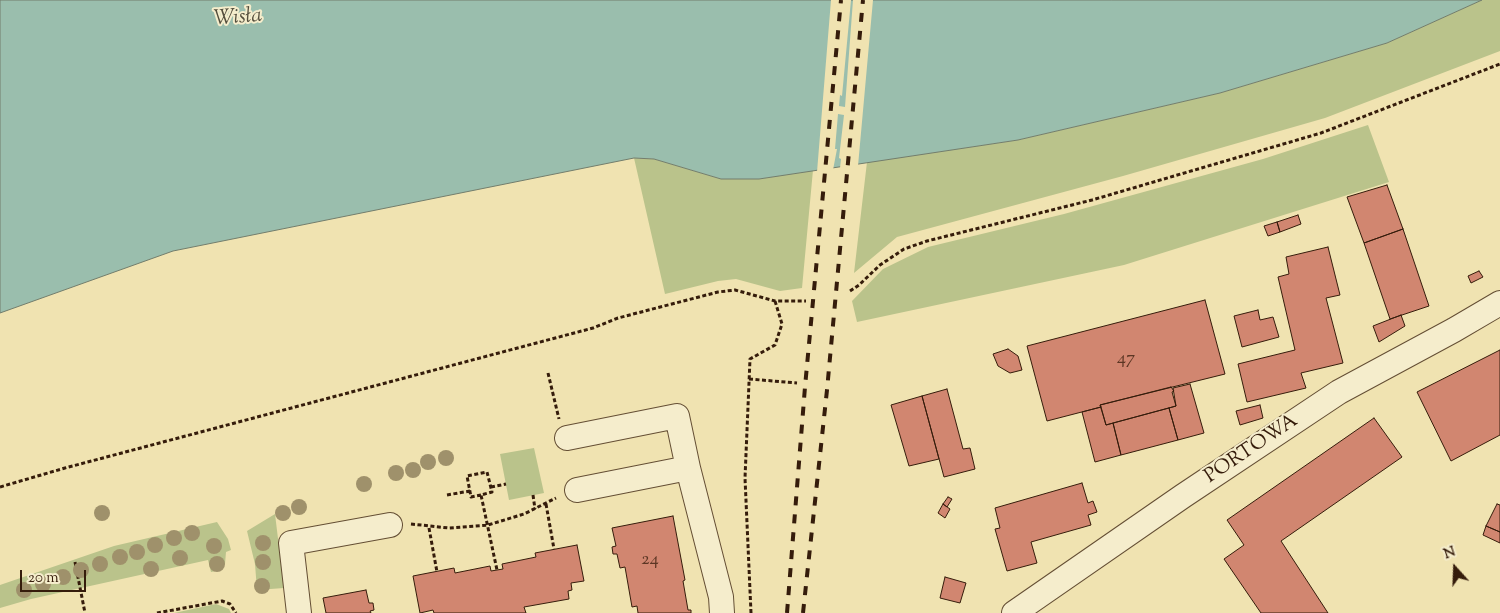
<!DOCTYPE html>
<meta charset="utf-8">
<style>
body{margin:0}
#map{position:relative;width:1500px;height:613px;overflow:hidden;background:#f0e3b1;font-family:"Sorts Mill Goudy",serif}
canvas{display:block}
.north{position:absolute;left:1430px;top:543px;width:50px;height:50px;-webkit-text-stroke:4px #f5edcc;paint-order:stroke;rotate:340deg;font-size:14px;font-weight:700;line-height:20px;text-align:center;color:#351c0b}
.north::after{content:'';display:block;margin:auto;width:18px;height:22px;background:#351c0b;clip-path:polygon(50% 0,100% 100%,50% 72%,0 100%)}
.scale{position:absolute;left:20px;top:570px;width:66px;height:22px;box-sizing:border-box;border:2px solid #351c0b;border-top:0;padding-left:6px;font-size:15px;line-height:18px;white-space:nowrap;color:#351c0b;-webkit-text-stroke:4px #f5edcc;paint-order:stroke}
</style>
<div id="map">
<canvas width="1500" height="613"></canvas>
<div class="north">N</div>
<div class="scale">20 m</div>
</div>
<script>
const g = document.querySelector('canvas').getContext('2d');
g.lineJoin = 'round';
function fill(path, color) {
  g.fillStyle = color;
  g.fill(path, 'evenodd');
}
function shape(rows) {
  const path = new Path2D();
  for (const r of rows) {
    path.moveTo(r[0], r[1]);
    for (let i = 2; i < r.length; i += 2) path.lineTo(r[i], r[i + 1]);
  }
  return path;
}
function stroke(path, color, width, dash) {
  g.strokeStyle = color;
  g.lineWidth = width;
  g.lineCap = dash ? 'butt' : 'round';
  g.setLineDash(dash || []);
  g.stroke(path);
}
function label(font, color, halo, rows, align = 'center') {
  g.font = font + ' "Sorts Mill Goudy",serif';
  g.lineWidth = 4;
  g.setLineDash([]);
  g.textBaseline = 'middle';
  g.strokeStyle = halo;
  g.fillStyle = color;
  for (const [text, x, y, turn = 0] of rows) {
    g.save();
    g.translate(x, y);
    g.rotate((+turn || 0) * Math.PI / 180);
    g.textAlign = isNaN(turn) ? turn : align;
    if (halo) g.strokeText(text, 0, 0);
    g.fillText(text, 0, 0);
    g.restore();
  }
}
const green = shape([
 [1482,0,1500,0,1500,51,1325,118,1123,176,897,237,854,273,867,162,1018,140,1220,93,1387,43],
 [1368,125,1389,182,1124,265,857,322,852,301,883,269,928,247,1064,214,1263,159],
 [634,158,654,159,721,179,759,179,813,170,802,288,780,291,736,279,718,281,665,294],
 [534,448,544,493,509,500,500,454],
 [275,514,284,588,257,590,255,564,247,531],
 [217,522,228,539,231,550,226,552,225,564,216,571,211,572,208,560,31,599,0,608,0,585,114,546],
 [216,604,229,609,231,613,174,613]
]);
const water = shape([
 [0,0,1482,0,1387,43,1220,93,1018,140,759,179,721,179,654,159,634,158,173,251,0,313,0,0]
]);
const pier = shape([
 [831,0,851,0,842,96,840,95,839,106,845,107,853,0,873,0,858,166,840,168,841,159,839,158,844,115,838,114,835,149,837,149,833,170,817,172]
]);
const building = shape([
 [1387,185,1403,229,1364,243,1347,197,1387,185],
 [1298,215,1301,224,1280,232,1277,222,1298,215],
 [1277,222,1280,232,1268,236,1264,226,1277,222],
 [1403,229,1429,306,1390,319,1364,243,1403,229],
 [1328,247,1340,295,1326,298,1343,363,1301,373,1306,388,1247,402,1238,364,1295,350,1278,277,1289,274,1286,257,1328,247],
 [1479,271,1483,277,1471,283,1468,276,1479,271],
 [1205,300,1225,374,1100,405,1101,407,1047,421,1027,346,1205,300],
 [1258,310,1260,320,1273,317,1279,337,1242,347,1234,316,1258,310],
 [1401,315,1405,326,1379,342,1373,326,1401,315],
 [1008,349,1018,356,1022,370,1010,373,998,366,993,354,1008,349],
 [1500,350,1500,435,1451,461,1417,392,1500,350],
 [1190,384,1204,433,1178,440,1169,408,1176,406,1173,388,1190,384],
 [1171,387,1174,391,1172,392,1176,406,1106,425,1100,405,1171,387],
 [947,389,963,449,970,448,975,469,944,477,922,396,947,389],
 [922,396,939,459,909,466,891,405,922,396],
 [1260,405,1263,418,1240,425,1236,411,1260,405],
 [1101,407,1106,425,1113,423,1121,455,1095,462,1082,412,1101,407],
 [1169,408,1178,440,1121,455,1113,423,1169,408],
 [1374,418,1402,457,1281,541,1328,613,1261,613,1224,559,1244,545,1227,520,1374,418],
 [1082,483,1088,503,1093,501,1097,512,1088,515,1091,525,1031,542,1037,563,1007,571,995,529,1000,528,995,508,1082,483],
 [948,497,952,499,947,507,943,504,948,497],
 [943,504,950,509,945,518,938,513,943,504],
 [1497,504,1500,505,1500,532,1486,526,1497,504],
 [673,516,685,580,683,581,688,610,691,610,691,613,638,613,637,606,632,607,625,567,620,568,617,554,613,554,612,547,616,546,612,528,673,516],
 [1486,526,1500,532,1500,543,1483,535,1486,526],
 [577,545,584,581,571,583,572,590,568,591,569,599,524,607,526,613,434,613,433,610,420,613,413,576,454,568,455,573,490,566,491,571,503,569,502,564,536,557,535,553,577,545],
 [945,577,966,583,960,603,940,598,945,577],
 [366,590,369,603,373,603,374,610,370,611,371,613,326,613,323,598,366,590]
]);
const path = shape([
 [850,291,859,285,880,265,904,249,927,241,1092,200,1321,133,1500,64],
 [548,373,559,419],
 [749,379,797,383],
 [0,487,65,468,593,328,618,318,718,292,735,290,775,301,806,301],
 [491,487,506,484],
 [447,495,470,491],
 [481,495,471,497,467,476,487,472,492,492,481,495,497,570],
 [533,495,535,509],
 [546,504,554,549],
 [411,524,449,528,488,525,524,514,556,498],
 [429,528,437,572],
 [75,562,85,613],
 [157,613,222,601,230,604,236,613],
 [751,613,745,478,750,359,775,345,782,324,775,301]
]);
const minor = shape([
 [567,438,677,416,688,468],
 [577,490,688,468,721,597,722,613],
 [299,613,291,543,390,525],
 [1014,613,1183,496,1339,392,1454,330,1500,303]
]);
const rail = shape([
 [787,613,805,387,841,0],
 [803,613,827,390,863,0]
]);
const trees = [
 [446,458],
 [428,462],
 [413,470],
 [396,473],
 [364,484],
 [299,507],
 [102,513],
 [283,513],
 [192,533],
 [174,538],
 [263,543],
 [155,545],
 [214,546],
 [137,552],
 [120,557],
 [180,558],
 [263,562],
 [100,564],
 [217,564],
 [151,569],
 [81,570],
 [63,577],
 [43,584],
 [262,586],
 [24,590]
];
const numberNames = [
 ["47",1126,360],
 ["24",650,561]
];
const streetNames = [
 ["PORTOWA",1252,450,-34]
];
const waterNames = [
 ["Wisła",238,19,-4]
];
fill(green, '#bac38b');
fill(water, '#9abead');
stroke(water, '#727d6c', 1);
fill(pier, '#f0e3b1');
fill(building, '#d18670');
stroke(building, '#351c0b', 1);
stroke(minor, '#644e34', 26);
stroke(path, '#351c0b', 3, [4, 2.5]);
stroke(minor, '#f5edcc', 24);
stroke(rail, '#351c0b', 4, [9, 9]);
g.fillStyle = '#9f916b';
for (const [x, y] of trees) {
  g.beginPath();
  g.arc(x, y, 8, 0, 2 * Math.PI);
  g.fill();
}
label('18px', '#5c3624', null, numberNames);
label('20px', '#351c0b', '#f5edcc', streetNames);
label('italic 21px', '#534d3c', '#f5edcc', waterNames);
</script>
